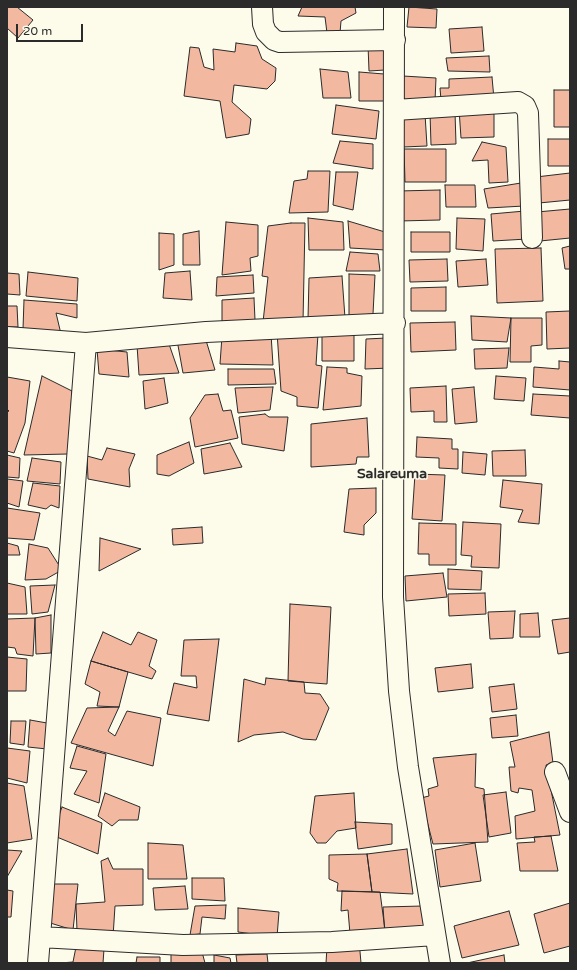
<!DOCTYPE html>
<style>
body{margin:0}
#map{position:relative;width:577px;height:970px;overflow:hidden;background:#fdfbea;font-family:"Varela Round",sans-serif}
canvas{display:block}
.frame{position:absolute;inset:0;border:8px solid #2b2b2b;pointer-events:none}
.scale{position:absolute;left:16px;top:24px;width:67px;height:18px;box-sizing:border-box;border:2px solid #2b2b2b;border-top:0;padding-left:5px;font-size:12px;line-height:14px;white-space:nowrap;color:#2b2b2b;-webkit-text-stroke:3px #fdfbea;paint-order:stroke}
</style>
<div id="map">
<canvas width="577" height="970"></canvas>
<div class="frame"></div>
<div class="scale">20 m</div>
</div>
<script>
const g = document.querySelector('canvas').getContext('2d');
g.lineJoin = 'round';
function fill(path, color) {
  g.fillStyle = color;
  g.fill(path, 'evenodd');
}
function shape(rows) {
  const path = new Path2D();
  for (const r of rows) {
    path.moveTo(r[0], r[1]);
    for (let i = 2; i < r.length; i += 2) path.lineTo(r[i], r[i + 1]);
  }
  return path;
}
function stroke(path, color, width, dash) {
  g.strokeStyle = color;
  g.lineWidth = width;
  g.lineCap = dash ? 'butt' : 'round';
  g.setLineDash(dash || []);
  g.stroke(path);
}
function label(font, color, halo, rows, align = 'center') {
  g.font = font + ' "Varela Round",sans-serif';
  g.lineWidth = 3;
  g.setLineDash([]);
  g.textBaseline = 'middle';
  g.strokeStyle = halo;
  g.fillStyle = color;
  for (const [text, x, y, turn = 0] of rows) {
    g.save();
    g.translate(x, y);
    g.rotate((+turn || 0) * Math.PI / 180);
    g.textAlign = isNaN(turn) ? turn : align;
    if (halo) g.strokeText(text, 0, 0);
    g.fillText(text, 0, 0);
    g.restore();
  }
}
const building = shape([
 [7,7,17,7,33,20,18,38,7,28,7,7],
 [302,7,355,7,356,13,341,21,340,33,327,33,325,17,298,16,302,7],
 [409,7,437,9,436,28,407,27,409,7],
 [482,27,484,51,451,53,449,29,482,27],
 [236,43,257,46,262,59,276,68,275,81,267,89,234,85,232,102,251,119,249,134,226,138,220,101,184,96,190,47,199,48,204,67,214,70,213,49,235,52,236,43],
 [368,45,386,46,385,70,369,71,368,45],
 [489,56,490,72,448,71,446,58,489,56],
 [320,69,348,72,351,98,323,98,320,69],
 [359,72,384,74,384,101,359,101,359,72],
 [403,76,436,78,435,101,402,100,403,76],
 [492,77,494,99,441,100,440,88,449,88,449,79,492,77],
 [554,90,570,90,570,127,554,127,554,90],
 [336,105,379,111,376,139,332,134,336,105],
 [459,109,494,109,494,137,461,138,459,109],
 [455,112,456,144,431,145,430,113,455,112],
 [425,114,427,146,403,147,402,115,425,114],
 [548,139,570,139,570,166,548,166,548,139],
 [340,141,373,144,373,169,333,163,340,141],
 [482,142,506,147,508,182,489,183,488,160,472,161,482,142],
 [404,149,446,149,446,182,405,182,404,149],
 [308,171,330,171,328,212,289,213,294,181,307,179,308,171],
 [336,172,358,172,353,210,333,205,336,172],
 [570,173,570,200,539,203,536,177,570,173],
 [521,183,524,206,488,208,484,189,521,183],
 [445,185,475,185,476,207,446,207,445,185],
 [440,190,440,220,399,221,398,191,440,190],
 [570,209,570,238,540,241,537,212,570,209],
 [525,211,527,239,493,241,491,214,525,211],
 [308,218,343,222,344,250,309,250,308,218],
 [457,218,485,219,483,251,456,249,457,218],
 [348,221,385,232,386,250,350,248,348,221],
 [226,222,258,225,258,256,250,258,251,271,222,275,226,222],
 [291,223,305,223,303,322,263,322,268,277,262,276,268,226,291,223],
 [199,231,200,265,183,265,183,234,199,231],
 [411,232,450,232,450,252,411,252,411,232],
 [159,233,174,234,174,265,159,270,159,233],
 [570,246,570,269,565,269,562,248,570,246],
 [541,248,543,301,497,303,495,249,541,248],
 [350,252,378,254,380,271,346,271,350,252],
 [447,259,448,281,410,282,409,260,447,259],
 [486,259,488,285,458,287,456,261,486,259],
 [190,271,192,300,163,298,165,273,190,271],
 [28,272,78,278,77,301,26,296,28,272],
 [7,273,19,274,20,295,7,294,7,273],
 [349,274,375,275,373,314,349,316,349,274],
 [253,275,254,293,216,296,217,277,253,275],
 [342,276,345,318,308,319,309,278,342,276],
 [446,287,446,311,411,311,411,288,446,287],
 [254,298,255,320,222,322,222,300,254,298],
 [24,300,77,304,77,318,56,313,61,334,23,329,24,300],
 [7,306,17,306,18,327,7,327,7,306],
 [570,311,570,348,547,349,546,312,570,311],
 [471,316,511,318,507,342,472,340,471,316],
 [511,318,542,318,542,345,531,346,531,362,510,362,511,318],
 [455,322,456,350,411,352,410,323,455,322],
 [277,332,318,334,316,365,322,366,318,408,297,406,297,397,281,391,277,332],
 [322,333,354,333,354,361,322,361,322,333],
 [271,334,273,365,220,364,222,336,271,334],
 [205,337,215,370,183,373,177,340,205,337],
 [387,338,390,368,365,369,366,339,387,338],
 [169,344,179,373,139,375,137,345,169,344],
 [509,348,507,368,475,369,474,349,509,348],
 [97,349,127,352,129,377,99,374,97,349],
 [559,361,570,362,570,390,533,387,534,367,559,369,559,361],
 [327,367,347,368,347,373,362,376,361,406,323,410,327,367],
 [228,369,274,369,276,384,228,385,228,369],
 [42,376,72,391,68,454,24,455,42,376],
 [496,376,526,378,524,401,494,399,496,376],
 [7,377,30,381,25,423,14,453,7,451,7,412,9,411,7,409,7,377],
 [164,378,168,403,145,409,143,381,164,378],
 [446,386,447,422,434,422,434,411,411,412,410,388,446,386],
 [273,387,270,410,238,413,235,388,273,387],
 [474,387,477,422,455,424,452,389,474,387],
 [218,394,223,411,231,410,238,438,195,447,190,418,205,395,218,394],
 [533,394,570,396,570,418,531,415,533,394],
 [265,414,269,417,288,417,284,451,242,444,239,417,265,414],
 [367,418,369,457,357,457,356,464,311,467,311,424,367,418],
 [417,437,452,439,452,449,458,449,458,469,439,468,439,458,416,457,417,437],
 [189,442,194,463,169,476,157,474,157,455,189,442],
 [230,443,242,467,204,474,201,449,230,443],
 [107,448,135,454,129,469,130,487,88,479,87,456,102,460,107,448],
 [525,450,526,476,493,476,492,451,525,450],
 [463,452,487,454,485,475,462,473,463,452],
 [7,455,20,458,19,478,7,477,7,455],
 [32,458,61,462,60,484,27,481,32,458],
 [415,474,445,475,442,521,412,519,415,474],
 [7,479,23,481,19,507,7,503,7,479],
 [503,480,542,484,539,524,518,522,523,510,500,507,503,480],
 [33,483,60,486,59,508,51,505,46,509,28,505,33,483],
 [376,488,376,513,364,525,364,535,344,532,349,489,376,488],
 [7,508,40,513,34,540,7,538,7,508],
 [463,522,501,524,499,568,471,567,472,556,461,555,463,522],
 [419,523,456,524,456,565,429,565,429,554,418,554,419,523],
 [202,527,203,543,173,545,172,529,202,527],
 [100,538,141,549,99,571,100,538],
 [7,543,18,546,20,555,7,555,7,543],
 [29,544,48,548,62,570,46,579,25,580,29,544],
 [448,569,482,571,481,590,448,589,448,569],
 [443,573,447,597,406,601,405,576,443,573],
 [7,583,25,587,27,614,7,614,7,583],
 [55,585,48,612,32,614,30,586,55,585],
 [485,593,486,614,449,616,448,594,485,593],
 [290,604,331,607,327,684,288,681,290,604],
 [515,611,513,638,490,639,488,612,515,611],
 [538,613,540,637,520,637,520,614,538,613],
 [51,615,51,653,36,654,35,618,51,615],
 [35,618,33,656,17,654,15,648,7,647,7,619,35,618],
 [570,618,570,652,558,654,552,620,570,618],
 [103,632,131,645,138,632,157,640,149,666,156,671,152,679,91,661,103,632],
 [219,639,209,721,167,714,174,683,197,688,196,676,181,676,184,640,219,639],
 [7,657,27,659,26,691,7,691,7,657],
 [91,661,128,672,119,707,97,706,100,692,85,684,91,661],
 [471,664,473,688,438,692,435,668,471,664],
 [266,678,304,682,305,693,320,694,329,708,316,740,303,739,283,732,254,735,238,742,244,679,265,685,266,678],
 [514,684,517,709,492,712,489,687,514,684],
 [119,707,108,731,115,736,127,711,161,718,153,766,71,743,87,708,119,707],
 [516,715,518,736,492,738,490,718,516,715],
 [30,720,47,723,47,749,28,747,30,720],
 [11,721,26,721,24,745,10,743,11,721],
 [549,732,553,763,546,765,560,835,516,839,515,816,535,811,532,790,519,788,518,793,511,791,509,767,515,767,510,742,549,732],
 [77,746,106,754,99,803,74,794,87,771,70,768,77,746],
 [7,748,30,751,27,783,7,778,7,748],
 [476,754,475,787,484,789,488,842,433,844,421,798,429,796,428,789,438,786,433,758,476,754],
 [7,783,24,786,32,839,7,843,7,783],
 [506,792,511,833,489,837,483,795,506,792],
 [105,793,140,807,138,820,119,820,112,826,98,816,105,793],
 [354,793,356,828,337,831,326,843,317,843,310,833,315,796,354,793],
 [62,807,102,823,98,854,52,835,62,807],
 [355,822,392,824,392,844,358,849,355,822],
 [551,836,558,871,520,871,517,843,535,842,534,837,551,836],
 [148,843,183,845,187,879,148,879,148,843],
 [475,843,481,881,440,887,435,850,475,843],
 [407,849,413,894,372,892,367,854,407,849],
 [7,850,22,851,7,877,7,850],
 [367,854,372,892,337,891,338,883,329,879,329,855,367,854],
 [108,858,113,869,143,869,143,905,115,906,113,937,77,931,76,904,105,902,101,861,108,858],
 [192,878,224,878,225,901,192,899,192,878],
 [52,884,78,884,73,930,47,922,52,884],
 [185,886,188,909,155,910,153,888,185,886],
 [7,890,13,891,11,917,7,917,7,890],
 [342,891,380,892,385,930,350,934,348,910,341,911,342,891],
 [570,903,570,946,544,953,534,914,570,903],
 [226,905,225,919,202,917,200,934,190,935,195,906,226,905],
 [423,906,429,931,385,935,383,907,423,906],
 [238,908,279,912,277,937,238,932,238,908],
 [509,911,519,945,462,958,454,926,509,911],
 [359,940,361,963,326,963,327,947,359,940],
 [76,947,104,949,103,963,60,963,73,962,76,947],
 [202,952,205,963,171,963,171,953,202,952],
 [267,954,268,963,237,963,236,955,267,954],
 [214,955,230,958,231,963,214,963,214,955],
 [504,955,505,963,467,963,504,955],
 [137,957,160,957,160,963,136,963,137,957]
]);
const street = shape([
 [262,7,263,24,266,32,274,40,280,42,395,40],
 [394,7,393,597,399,691,408,767,440,963],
 [395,110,518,102,525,106,528,113,532,238],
 [7,337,86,343,206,332,395,323],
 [555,772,570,812],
 [40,937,183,945,332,942,435,935],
 [38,963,86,343]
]);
const quarterNames = [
 ["Salareuma",392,474]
];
fill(building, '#f2b8a0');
stroke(building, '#2b2b2b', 1);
stroke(street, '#2b2b2b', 22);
stroke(street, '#fdfbea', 20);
label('bold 14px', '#2b2b2b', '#fdfbea', quarterNames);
</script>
